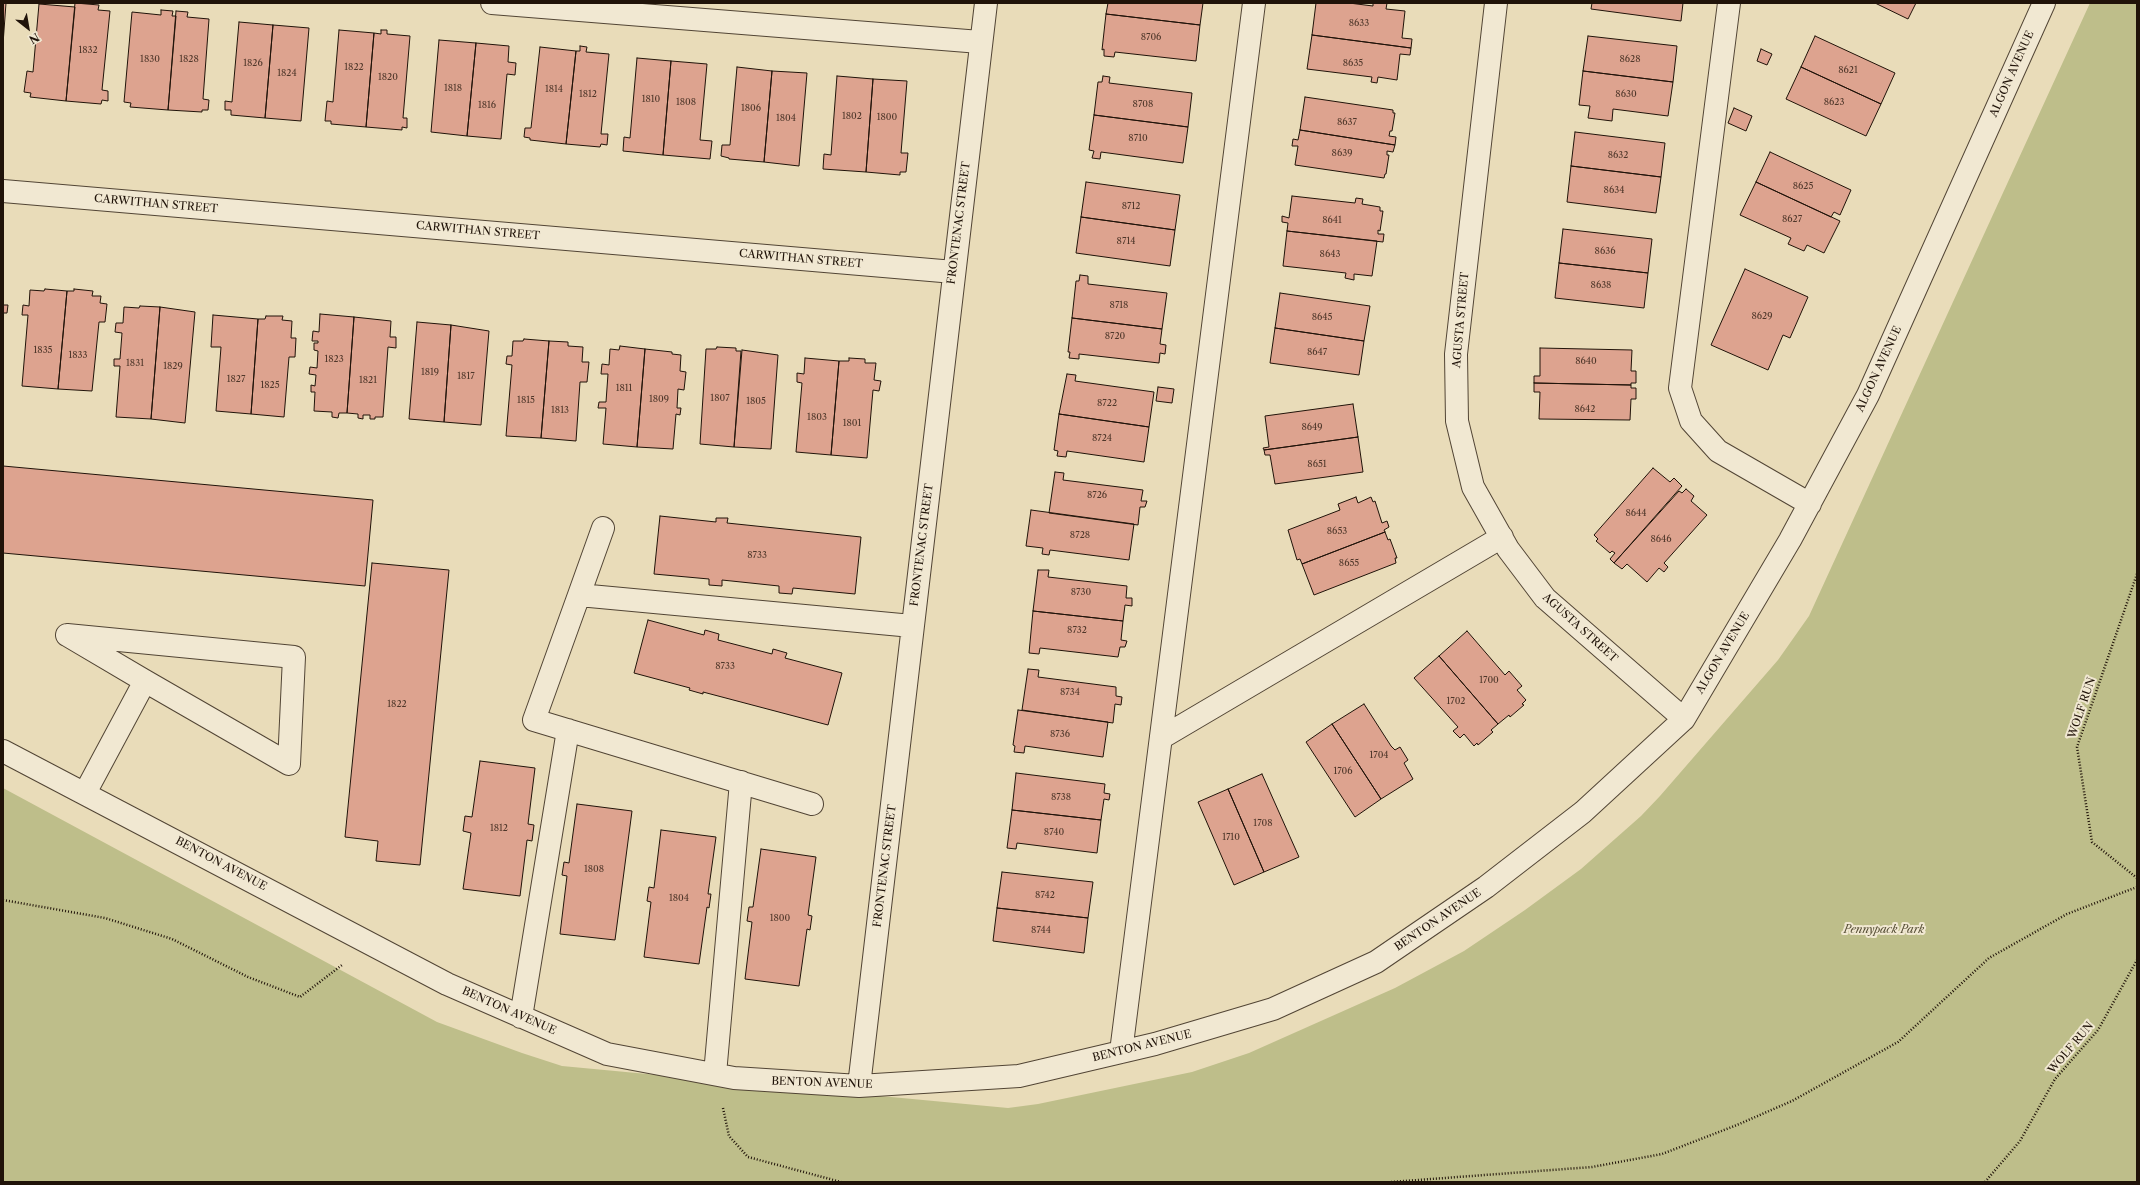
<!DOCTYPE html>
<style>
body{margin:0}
#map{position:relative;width:2140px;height:1185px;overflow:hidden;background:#e9dcb9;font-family:"Libre Caslon Text",serif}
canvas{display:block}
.frame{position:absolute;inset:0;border:4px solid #201309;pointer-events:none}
.north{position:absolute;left:8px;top:8px;width:40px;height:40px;-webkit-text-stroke:3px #f1e8d2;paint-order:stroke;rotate:149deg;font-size:11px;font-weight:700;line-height:16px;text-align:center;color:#201309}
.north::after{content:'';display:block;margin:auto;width:14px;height:18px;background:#201309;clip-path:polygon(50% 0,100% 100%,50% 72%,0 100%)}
</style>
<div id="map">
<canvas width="2140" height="1185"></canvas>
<div class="frame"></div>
<div class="north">N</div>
</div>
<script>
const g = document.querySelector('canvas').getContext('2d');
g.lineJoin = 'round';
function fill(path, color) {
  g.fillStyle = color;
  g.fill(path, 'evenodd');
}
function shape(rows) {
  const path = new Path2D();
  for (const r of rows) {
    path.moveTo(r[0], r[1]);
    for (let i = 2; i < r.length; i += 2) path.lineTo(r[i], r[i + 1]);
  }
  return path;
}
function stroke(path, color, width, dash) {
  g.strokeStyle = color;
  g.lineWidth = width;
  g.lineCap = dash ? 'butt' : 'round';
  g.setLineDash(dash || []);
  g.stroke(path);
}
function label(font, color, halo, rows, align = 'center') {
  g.font = font + ' "Libre Caslon Text",serif';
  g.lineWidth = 4;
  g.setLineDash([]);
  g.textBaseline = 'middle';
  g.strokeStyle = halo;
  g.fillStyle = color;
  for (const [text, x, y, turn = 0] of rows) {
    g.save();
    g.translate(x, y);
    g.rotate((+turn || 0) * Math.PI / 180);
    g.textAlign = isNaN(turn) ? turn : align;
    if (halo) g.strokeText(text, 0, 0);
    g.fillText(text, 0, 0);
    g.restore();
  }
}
const green = shape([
 [2090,3,2137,3,2137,1182,3,1182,3,788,437,1022,522,1053,562,1066,1008,1108,1038,1104,1192,1072,1249,1053,1395,988,1464,951,1525,910,1581,869,1641,816,1660,796,1778,660,1809,616]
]);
const building = shape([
 [3,3,6,3,3,44,3,3],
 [75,3,99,5,98,10,110,11,102,90,108,91,108,101,102,100,101,104,66,101,75,3],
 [1108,3,1203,3,1200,25,1106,14,1108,3],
 [1316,3,1349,3,1373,6,1373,3,1387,3,1386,9,1405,11,1402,38,1412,39,1411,48,1312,35,1316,3],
 [1592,3,1683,3,1681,21,1591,9,1592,3],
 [1875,3,1916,3,1908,19,1875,3],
 [39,4,75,7,66,101,30,97,31,93,24,92,27,71,33,72,39,4],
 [161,10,173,11,172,16,176,16,168,110,130,107,131,103,124,102,132,12,161,15,161,10],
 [176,11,188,12,187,17,209,19,203,99,209,100,208,110,202,110,202,112,168,110,176,11],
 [1106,14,1200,25,1196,61,1115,52,1114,57,1104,56,1104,49,1102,50,1106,14],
 [239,22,273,25,265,118,231,115,231,110,225,110,225,101,232,102,239,22],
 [273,25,309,28,301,121,265,118,273,25],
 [339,30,374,33,366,127,331,124,331,121,325,121,327,101,333,102,339,30],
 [381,30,387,30,387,34,410,36,403,118,407,118,407,128,402,127,402,130,366,127,374,33,381,34,381,30],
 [1312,35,1411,48,1410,55,1400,54,1397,80,1378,77,1377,83,1371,82,1372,77,1307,69,1312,35],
 [1588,36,1677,46,1673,82,1583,71,1588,36],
 [1815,36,1895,73,1881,104,1801,67,1815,36],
 [439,40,476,43,467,136,431,132,439,40],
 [476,43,509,46,508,62,516,63,515,75,507,74,501,139,467,136,476,43],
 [580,46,587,47,586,52,609,54,601,134,608,134,607,145,601,144,600,147,566,144,576,51,580,51,580,46],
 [540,47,576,51,566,144,530,140,530,138,524,137,525,128,531,128,540,47],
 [1761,49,1772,54,1767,65,1757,61,1761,49],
 [637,58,671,61,663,155,623,151,624,137,630,138,637,58],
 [671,61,707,64,700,140,712,141,710,159,663,155,671,61],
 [737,67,772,71,764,162,729,159,729,158,721,156,722,145,730,145,737,67],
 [1801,67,1881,104,1866,136,1786,99,1801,67],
 [772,71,807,73,799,166,764,162,772,71],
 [1583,71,1673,82,1668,116,1613,109,1612,121,1588,118,1590,106,1579,105,1583,71],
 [837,76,873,79,866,172,823,169,824,154,831,155,837,76],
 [1103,76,1110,77,1109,83,1192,93,1188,127,1094,115,1098,82,1102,82,1103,76],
 [873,79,907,81,901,153,908,153,906,172,900,172,900,175,866,172,873,79],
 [1305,97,1393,110,1393,113,1395,113,1392,131,1390,131,1389,136,1396,137,1395,145,1300,130,1305,97],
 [1734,108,1752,116,1746,131,1728,123,1734,108],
 [1094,115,1188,127,1183,163,1101,152,1100,159,1092,158,1094,151,1089,150,1094,115],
 [1300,130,1395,145,1393,152,1387,151,1387,155,1389,155,1386,174,1385,174,1384,178,1295,165,1298,146,1292,146,1293,139,1298,140,1300,130],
 [1575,132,1665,143,1661,177,1571,166,1575,132],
 [1770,152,1851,190,1840,215,1834,212,1831,217,1756,182,1770,152],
 [1571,166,1661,177,1656,213,1567,202,1571,166],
 [1086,182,1180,195,1175,230,1081,217,1086,182],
 [1756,182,1840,221,1824,253,1807,245,1804,251,1788,244,1791,238,1740,215,1756,182],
 [1292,196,1355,203,1356,198,1363,199,1362,204,1380,207,1380,211,1383,211,1380,231,1378,230,1378,234,1384,234,1383,242,1287,231,1288,223,1282,222,1282,216,1289,218,1292,196],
 [1081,217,1175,230,1170,266,1076,253,1081,217],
 [1563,229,1652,239,1648,273,1559,263,1563,229],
 [1287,231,1377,241,1372,276,1354,274,1354,280,1345,278,1346,273,1283,266,1287,231],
 [1559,263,1648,273,1644,308,1555,298,1559,263],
 [1745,269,1808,297,1790,338,1783,335,1768,370,1711,345,1745,269],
 [1080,275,1088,276,1088,284,1167,293,1162,329,1072,318,1076,281,1079,281,1080,275],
 [45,289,67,291,58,389,22,386,28,315,22,315,23,305,29,306,30,290,44,291,45,289],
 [74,289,93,291,92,296,101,296,100,303,107,304,105,322,99,322,92,391,58,389,67,291,74,291,74,289],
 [1280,293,1370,306,1364,341,1275,328,1280,293],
 [3,305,8,305,7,313,3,313,3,305],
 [140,306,160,307,151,419,116,417,120,366,114,366,114,359,120,359,122,333,115,332,116,323,123,323,124,307,139,308,140,306],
 [160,307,195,312,185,423,151,419,160,307],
 [320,314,354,317,347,413,339,413,338,418,332,417,332,412,314,411,315,392,311,392,311,385,315,386,316,375,309,374,310,367,317,368,318,351,314,350,314,343,318,343,318,341,312,341,313,331,319,332,320,314],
 [213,315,258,319,251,414,216,411,221,347,211,347,213,315],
 [266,316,283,316,282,320,292,321,291,338,296,338,295,357,289,357,284,417,251,414,258,319,265,319,266,316],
 [354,317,391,321,390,337,396,337,396,348,388,347,383,417,375,417,375,419,370,419,370,415,363,415,363,419,358,418,358,414,347,413,354,317],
 [1072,318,1162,329,1160,344,1166,345,1165,354,1160,353,1159,363,1079,354,1079,359,1069,358,1070,352,1068,352,1072,318],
 [417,322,451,325,444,422,409,419,417,322],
 [451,325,489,331,481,425,444,422,451,325],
 [1275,328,1364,341,1359,375,1270,363,1275,328],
 [524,339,549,341,541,438,506,436,512,365,506,364,507,356,512,356,513,341,523,341,524,339],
 [549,341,568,342,568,346,583,347,582,362,589,362,587,382,580,382,576,441,541,438,549,341],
 [620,346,645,349,637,447,603,444,606,408,598,408,599,402,606,402,608,374,601,374,602,364,609,365,610,349,619,350,620,346],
 [717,347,736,348,736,351,741,351,734,447,700,444,706,349,716,349,717,347],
 [1540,348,1632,350,1631,371,1636,371,1636,383,1631,383,1631,385,1534,383,1534,376,1540,376,1540,348],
 [645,349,672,352,672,354,681,355,680,371,686,372,684,390,678,389,677,408,681,408,680,415,676,414,673,449,637,447,645,349],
 [742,350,778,355,771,449,734,447,742,350],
 [805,358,839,361,831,455,796,452,802,383,797,382,797,373,804,374,805,358],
 [849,358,865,359,865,363,876,363,874,380,881,381,879,391,873,390,867,458,831,455,839,361,849,361,849,358],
 [1067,374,1076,375,1075,381,1154,392,1149,427,1059,414,1067,374],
 [1534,383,1631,385,1631,388,1636,388,1636,399,1631,399,1630,420,1539,419,1540,392,1534,392,1534,383],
 [1158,387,1174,389,1172,403,1156,401,1158,387],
 [1353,404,1358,437,1264,450,1263,448,1269,447,1265,416,1353,404],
 [1059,414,1149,427,1144,462,1067,451,1066,457,1057,456,1058,451,1054,450,1059,414],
 [1358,437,1363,472,1275,484,1270,455,1265,455,1264,450,1358,437],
 [3,466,373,500,365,586,3,553,3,466],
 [1653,468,1670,482,1674,478,1682,486,1614,563,1610,559,1615,553,1612,551,1610,553,1596,541,1598,539,1594,535,1653,468],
 [1055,472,1064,473,1063,480,1143,490,1141,501,1147,501,1145,507,1140,507,1138,525,1049,513,1055,472],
 [1686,489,1694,496,1691,501,1707,515,1664,563,1668,567,1664,572,1659,568,1647,582,1627,564,1622,569,1614,563,1679,491,1682,493,1686,489],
 [1356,497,1358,503,1371,497,1373,502,1375,501,1382,523,1387,521,1389,527,1384,530,1385,532,1302,564,1300,559,1297,560,1288,530,1340,510,1338,504,1356,497],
 [1031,510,1134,524,1129,560,1050,550,1049,555,1042,554,1043,548,1026,546,1031,510],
 [660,516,716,522,716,518,728,518,727,523,861,537,855,594,793,588,792,594,779,593,779,586,722,580,722,586,709,585,709,579,654,574,660,516],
 [1385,532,1388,540,1390,539,1397,558,1395,558,1396,563,1314,595,1302,564,1385,532],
 [372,563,449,570,420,865,376,861,378,841,345,837,372,563],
 [1038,570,1049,570,1048,577,1127,586,1126,598,1132,598,1132,606,1125,605,1123,621,1033,611,1038,570],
 [1033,611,1123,621,1121,640,1127,641,1125,647,1120,647,1118,657,1040,648,1039,654,1029,653,1033,611],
 [648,620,704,635,705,630,719,634,718,640,772,654,773,649,787,653,785,658,842,673,828,725,703,692,703,694,689,690,690,688,634,673,648,620],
 [1467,631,1505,675,1509,671,1522,686,1517,690,1526,700,1522,704,1524,705,1510,717,1509,715,1498,724,1439,656,1467,631],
 [1439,656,1498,724,1491,730,1493,732,1478,745,1477,743,1474,746,1464,734,1460,738,1453,731,1458,727,1414,678,1439,656],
 [1028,669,1039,670,1038,677,1116,687,1116,696,1122,697,1121,705,1115,704,1113,723,1022,710,1028,669],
 [1364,704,1391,746,1395,750,1400,747,1408,760,1404,763,1413,779,1381,799,1332,724,1364,704],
 [1018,710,1108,722,1103,757,1025,746,1024,753,1014,752,1015,746,1013,745,1018,710],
 [1332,724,1381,799,1355,817,1306,742,1332,724],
 [480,761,535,768,528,824,534,825,532,841,527,840,520,896,463,889,471,833,463,831,465,816,472,817,480,761],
 [1016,773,1105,784,1104,793,1110,794,1109,800,1104,799,1101,820,1012,810,1016,773],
 [1262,774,1299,857,1264,872,1228,789,1262,774],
 [1228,789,1264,872,1234,885,1198,802,1228,789],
 [577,804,632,811,615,940,560,934,567,876,562,875,564,862,569,863,577,804],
 [1012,810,1101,820,1097,853,1017,843,1016,849,1007,848,1012,810],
 [661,830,716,837,708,894,711,894,709,908,707,907,699,964,644,957,651,902,647,901,649,887,654,888,661,830],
 [761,849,816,857,808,915,812,916,810,930,807,929,799,986,745,979,752,922,747,921,749,907,753,907,761,849],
 [1002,872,1093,882,1088,918,997,908,1002,872],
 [997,908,1088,918,1084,953,993,941,997,908]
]);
const path = shape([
 [2137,574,2077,747,2092,842,2137,878],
 [3,900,105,918,172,939,248,977,300,997,342,965],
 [723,1108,729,1136,748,1157,841,1182],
 [1391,1182,1592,1167,1662,1154,1737,1125,1792,1101,1898,1042,1989,958,2067,914,2137,887],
 [1985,1182,2020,1141,2055,1079,2098,1030,2137,960]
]);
const minor = shape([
 [492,3,980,42],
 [1496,3,1456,354,1457,421,1473,487,1508,549,1545,598,1684,719],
 [1729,3,1680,388,1691,421,1718,451,1810,504],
 [3,191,954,272],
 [579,595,603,528],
 [67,635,294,657,289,764,145,681,67,635],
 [1161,738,1502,537],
 [3,751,447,984,607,1054,734,1078,859,1086,1019,1076,1155,1044,1273,1009,1376,962,1486,887,1583,812,1684,719,1790,540,1868,395,2044,3],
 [85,793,145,681],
 [812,804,534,720,579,595,912,626],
 [521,1017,568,730],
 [1121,1052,1254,3],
 [715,1074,741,782],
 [859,1086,986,3]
]);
const numberNames = [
 ["8633",1359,23],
 ["8706",1151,37],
 ["1832",88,50],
 ["1830",150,59],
 ["1828",189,59],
 ["8628",1630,59],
 ["1826",253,63],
 ["8635",1353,63],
 ["1822",354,67],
 ["8621",1848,70],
 ["1824",287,73],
 ["1820",388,77],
 ["1818",453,88],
 ["1814",554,89],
 ["1812",588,94],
 ["8630",1626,94],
 ["1810",651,99],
 ["1808",686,102],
 ["8623",1834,102],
 ["8708",1143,104],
 ["1816",487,105],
 ["1806",751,108],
 ["1802",852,116],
 ["1800",887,117],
 ["1804",786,118],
 ["8637",1347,122],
 ["8710",1138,138],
 ["8639",1342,153],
 ["8632",1618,155],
 ["8625",1803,186],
 ["8634",1614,190],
 ["8712",1131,206],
 ["8627",1792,219],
 ["8641",1332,220],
 ["8714",1126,241],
 ["8636",1605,251],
 ["8643",1330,254],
 ["8638",1601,285],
 ["8718",1119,305],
 ["8629",1762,316],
 ["8645",1322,317],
 ["8720",1115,336],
 ["1835",43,350],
 ["8647",1317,352],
 ["1833",78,355],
 ["1823",334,359],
 ["8640",1586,361],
 ["1831",135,363],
 ["1829",173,366],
 ["1819",430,372],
 ["1817",466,376],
 ["1827",236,379],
 ["1821",368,380],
 ["1825",270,385],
 ["1811",624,388],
 ["1807",720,398],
 ["1809",659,399],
 ["1815",526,400],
 ["1805",756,401],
 ["8722",1107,403],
 ["8642",1585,409],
 ["1813",560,410],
 ["1803",817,417],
 ["1801",852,423],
 ["8649",1312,427],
 ["8724",1102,438],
 ["8651",1317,464],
 ["8726",1097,495],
 ["8644",1636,513],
 ["8653",1337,531],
 ["8728",1080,535],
 ["8646",1661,539],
 ["8733",757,555],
 ["8655",1349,563],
 ["8730",1081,592],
 ["8732",1077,630],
 ["8733",725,666],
 ["1700",1489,680],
 ["8734",1070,692],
 ["1702",1456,701],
 ["1822",397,704],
 ["8736",1060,734],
 ["1704",1379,755],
 ["1706",1343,771],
 ["8738",1061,797],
 ["1708",1263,823],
 ["1812",499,828],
 ["8740",1054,832],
 ["1710",1231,837],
 ["1808",594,869],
 ["8742",1045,895],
 ["1804",679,898],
 ["1800",780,918],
 ["8744",1041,930]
];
const streetNames = [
 ["ALGON AVENUE",2012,74,-66],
 ["CARWITHAN STREET",156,204,5],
 ["FRONTENAC STREET",959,223,-83],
 ["CARWITHAN STREET",478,231,5],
 ["CARWITHAN STREET",801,259,5],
 ["AGUSTA STREET",1461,320,-85],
 ["ALGON AVENUE",1879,369,-65],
 ["FRONTENAC STREET",922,545,-83],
 ["AGUSTA STREET",1580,628,42],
 ["ALGON AVENUE",1723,653,-59],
 ["WOLF RUN",2082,708,-71],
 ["BENTON AVENUE",221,864,28],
 ["FRONTENAC STREET",885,866,-83],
 ["BENTON AVENUE",1438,920,-34],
 ["BENTON AVENUE",509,1011,24],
 ["BENTON AVENUE",1142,1046,-14],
 ["WOLF RUN",2071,1048,-50],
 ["BENTON AVENUE",822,1083,2]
];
const parkNames = [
 ["Pennypack Park",1884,930]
];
fill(green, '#bebe8a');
fill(building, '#dda38f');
stroke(building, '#201309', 1);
stroke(minor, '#524535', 24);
stroke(path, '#201309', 2.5, [1, 2]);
stroke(minor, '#f1e8d2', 22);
label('9px', '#4f372a', null, numberNames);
label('11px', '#201309', '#f1e8d2', streetNames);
label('italic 11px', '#574f36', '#f1e8d2', parkNames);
</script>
